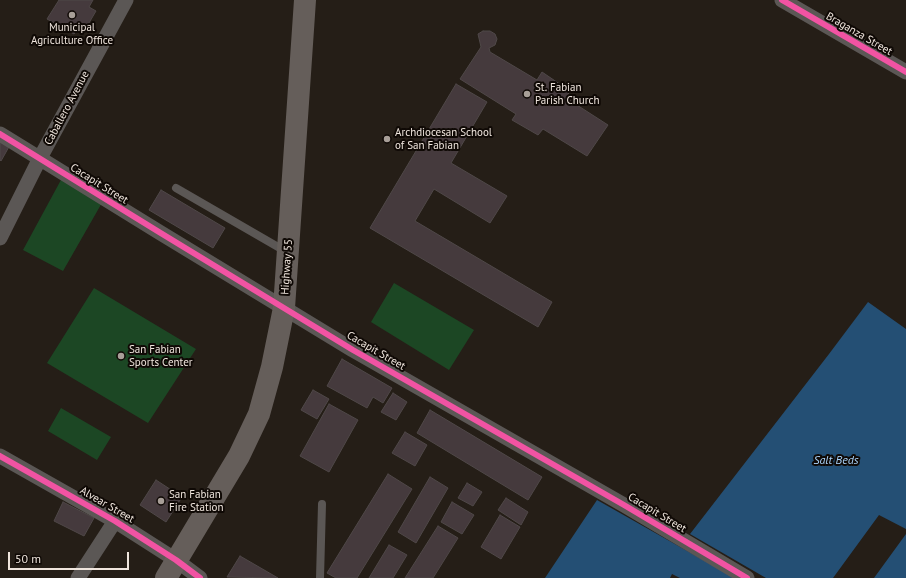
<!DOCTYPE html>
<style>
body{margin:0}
#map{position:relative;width:906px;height:578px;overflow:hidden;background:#251e17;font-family:"PT Sans",sans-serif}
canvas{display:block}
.scale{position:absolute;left:8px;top:552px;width:121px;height:18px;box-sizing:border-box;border:2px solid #efe5dd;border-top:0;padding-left:5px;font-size:12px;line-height:14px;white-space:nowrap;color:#efe5dd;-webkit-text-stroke:3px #0f0905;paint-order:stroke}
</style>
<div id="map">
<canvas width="906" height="578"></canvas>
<div class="scale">50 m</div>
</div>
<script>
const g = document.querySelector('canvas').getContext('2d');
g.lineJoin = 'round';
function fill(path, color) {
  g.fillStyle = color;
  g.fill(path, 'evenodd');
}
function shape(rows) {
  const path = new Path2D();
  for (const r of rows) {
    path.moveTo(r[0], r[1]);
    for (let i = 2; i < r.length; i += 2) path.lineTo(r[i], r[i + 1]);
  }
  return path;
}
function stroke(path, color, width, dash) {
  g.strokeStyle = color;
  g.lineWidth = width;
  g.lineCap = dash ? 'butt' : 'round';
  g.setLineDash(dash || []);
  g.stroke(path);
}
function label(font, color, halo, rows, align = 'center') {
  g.font = font + ' "PT Sans",sans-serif';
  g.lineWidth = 4;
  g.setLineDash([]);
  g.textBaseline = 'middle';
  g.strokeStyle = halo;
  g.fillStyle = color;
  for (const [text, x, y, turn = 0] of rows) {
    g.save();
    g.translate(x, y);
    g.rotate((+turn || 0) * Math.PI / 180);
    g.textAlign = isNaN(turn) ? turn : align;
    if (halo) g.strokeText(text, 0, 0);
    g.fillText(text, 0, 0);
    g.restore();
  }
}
const green = shape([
 [62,178,103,201,63,271,23,250],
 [394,283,474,330,449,370,371,322],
 [94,288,196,349,148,423,47,363],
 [61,408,111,437,97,460,48,431]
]);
const water = shape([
 [868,302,906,329,906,529,879,515,833,578,766,578,690,534,829,354],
 [597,500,735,578,680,578,672,574,670,578,545,578],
 [906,534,906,578,874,578]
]);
const building = shape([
 [59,0,93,0,89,7,96,11,86,28,80,24,74,34,47,19,59,0],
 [483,31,490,31,495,34,497,39,495,45,489,48,490,52,537,80,542,72,570,91,566,98,608,125,587,156,543,129,538,135,512,120,516,114,460,79,481,47,478,34,483,31],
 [456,84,487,102,451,163,507,196,490,223,434,189,415,221,552,302,538,327,370,228,456,84],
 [0,139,10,145,1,161,0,160,0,139],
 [161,190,225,228,213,248,149,210,161,190],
 [342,359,392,388,383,403,373,397,367,408,327,386,342,359],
 [313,390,329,399,317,419,301,410,313,390],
 [393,393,407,402,396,420,381,412,393,393],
 [329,404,358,420,329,472,300,456,329,404],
 [430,410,542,477,528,500,417,433,430,410],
 [405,432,427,445,415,466,392,453,405,432],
 [388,474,412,489,357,578,336,578,327,573,388,474],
 [430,477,448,488,416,543,398,532,430,477],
 [156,480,182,497,166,522,140,505,156,480],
 [467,483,482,492,473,506,458,498,467,483],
 [506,498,528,512,521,525,498,510,506,498],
 [63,502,94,518,84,536,54,521,63,502],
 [452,502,474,515,462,534,441,522,452,502],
 [500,515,520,527,501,559,481,547,500,515],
 [438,526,458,538,433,578,405,578,438,526],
 [389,545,407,555,393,578,369,578,389,545],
 [240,556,278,578,227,577,240,556]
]);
const lane = shape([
 [176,188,285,251],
 [320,578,322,504]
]);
const street = shape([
 [782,0,906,72],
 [0,134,159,232,353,350,624,505,747,578],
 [0,238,40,158,126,0],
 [0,456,115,521,176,560,200,578],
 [78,578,115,521]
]);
const highway = shape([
 [166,578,239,456,259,414,272,367,284,308,305,0]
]);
const cycleway = shape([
 [782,0,906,72],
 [0,134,159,232,353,350,624,505,747,578],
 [0,456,115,521,176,560,200,578]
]);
const markers = [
 [72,15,4,"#a89f98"],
 [527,94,4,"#a89f98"],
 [387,139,4,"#a89f98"],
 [121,356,4,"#a89f98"],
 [161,501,4,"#a89f98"]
];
const poiNames = [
 ["Municipal",72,28,"center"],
 ["Agriculture Office",72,41,"center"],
 ["St. Fabian",535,88],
 ["Parish Church",535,101],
 ["Archdiocesan School",395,133],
 ["of San Fabian",395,146],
 ["San Fabian",129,350],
 ["Sports Center",129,363],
 ["San Fabian",169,495],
 ["Fire Station",169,508]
];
const streetNames = [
 ["Braganza Street",859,34,30],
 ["Caballero Avenue",67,108,-62],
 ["Cacapit Street",99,184,32],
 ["Highway 55",287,267,-86],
 ["Cacapit Street",376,351,30],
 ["Alvear Street",107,505,30],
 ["Cacapit Street",657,513,31]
];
const waterNames = [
 ["Salt Beds",836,461]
];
fill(green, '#1c4724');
fill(water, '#244f74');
fill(building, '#453a3d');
stroke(building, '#4f4848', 1);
stroke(lane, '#5b5755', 8);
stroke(street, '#5b5755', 15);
stroke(highway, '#655e5a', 22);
stroke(cycleway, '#f153a3', 6);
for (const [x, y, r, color] of markers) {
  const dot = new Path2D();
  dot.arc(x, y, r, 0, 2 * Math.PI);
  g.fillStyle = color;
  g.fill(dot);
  stroke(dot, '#0f0905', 1.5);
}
label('11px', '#efe5dd', '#0f0905', poiNames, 'left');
label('11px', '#efe5dd', '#0f0905', streetNames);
label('italic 12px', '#a9d2f9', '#0f0905', waterNames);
</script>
